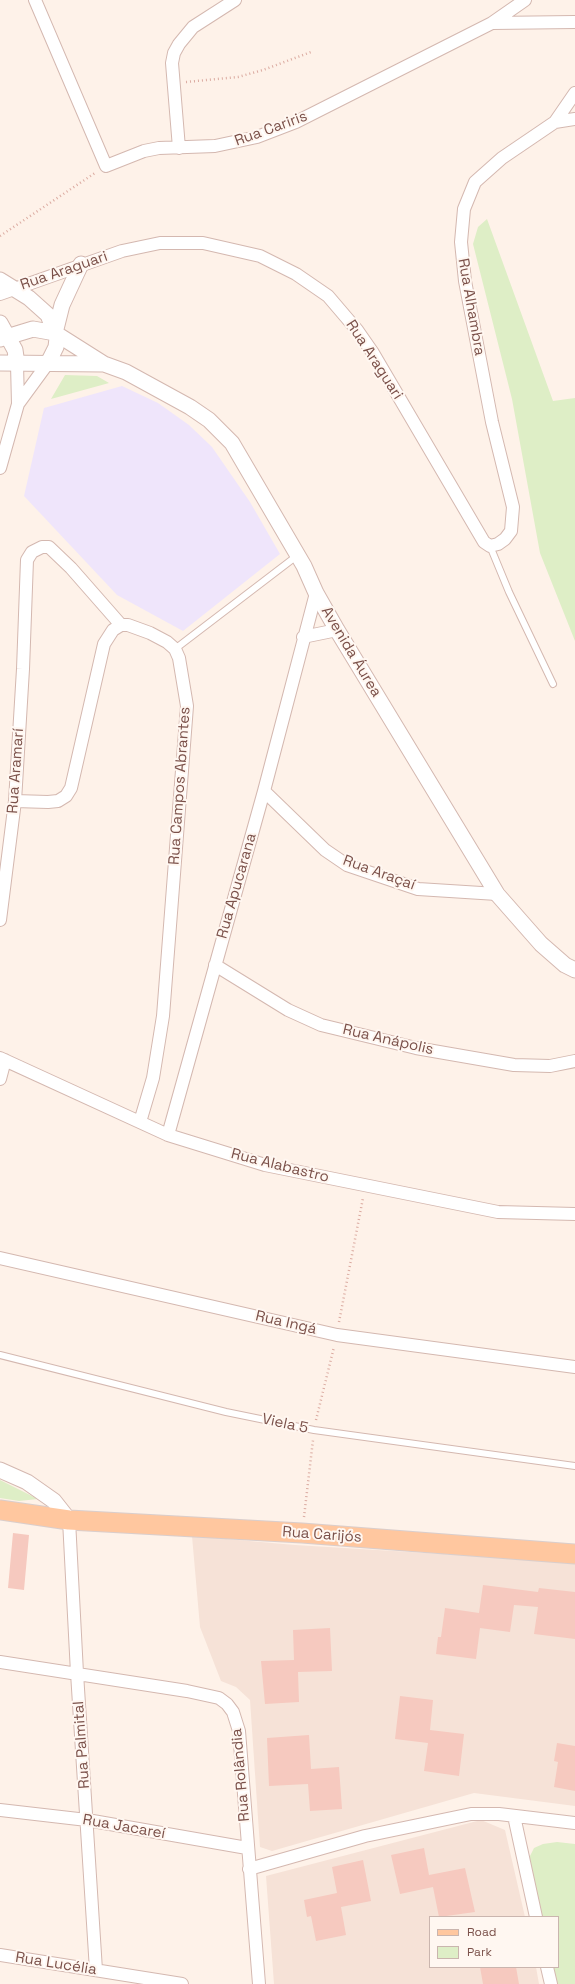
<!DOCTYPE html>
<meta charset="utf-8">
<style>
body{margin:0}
#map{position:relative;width:575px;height:1984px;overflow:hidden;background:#fef2e9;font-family:"Space Grotesk",sans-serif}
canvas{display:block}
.legend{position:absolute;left:429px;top:1916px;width:130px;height:52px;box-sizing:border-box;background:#fff7f1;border:1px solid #cab5ae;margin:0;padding:5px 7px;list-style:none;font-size:12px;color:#7b514a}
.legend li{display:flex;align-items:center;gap:8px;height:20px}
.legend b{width:20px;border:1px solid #cab5ae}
</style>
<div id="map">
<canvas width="575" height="1984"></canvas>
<ul class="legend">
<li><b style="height:5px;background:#ffc79f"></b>Road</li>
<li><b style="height:11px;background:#deeec6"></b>Park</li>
</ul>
</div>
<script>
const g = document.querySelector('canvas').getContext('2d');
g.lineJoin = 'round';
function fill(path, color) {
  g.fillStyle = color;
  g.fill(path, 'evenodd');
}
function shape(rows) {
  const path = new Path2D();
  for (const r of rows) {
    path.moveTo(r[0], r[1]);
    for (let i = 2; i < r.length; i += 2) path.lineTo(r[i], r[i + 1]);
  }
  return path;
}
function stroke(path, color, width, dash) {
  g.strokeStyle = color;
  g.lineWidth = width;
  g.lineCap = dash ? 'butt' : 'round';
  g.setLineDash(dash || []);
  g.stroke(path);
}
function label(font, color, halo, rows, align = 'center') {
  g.font = font + ' "Space Grotesk",sans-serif';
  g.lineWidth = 4;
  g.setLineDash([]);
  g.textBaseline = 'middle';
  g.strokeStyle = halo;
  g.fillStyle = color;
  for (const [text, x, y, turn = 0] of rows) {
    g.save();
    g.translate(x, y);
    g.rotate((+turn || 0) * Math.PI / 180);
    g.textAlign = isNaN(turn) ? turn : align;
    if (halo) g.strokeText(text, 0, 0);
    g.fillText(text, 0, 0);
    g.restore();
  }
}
const residential = shape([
 [192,1536,295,1545,575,1562,575,1806,474,1793,272,1851,260,1847,250,1700,236,1687,221,1681,200,1627],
 [481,1820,505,1830,525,1917,430,1917,430,1967,536,1967,539,1984,274,1984,266,1876]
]);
const education = shape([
 [122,386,158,403,189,425,212,447,250,502,280,554,183,631,117,595,24,496,44,408]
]);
const green = shape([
 [487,219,553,401,575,398,575,641,540,553,512,399,473,244,478,227],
 [65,375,97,376,109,383,51,399],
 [0,1480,38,1499,19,1501,0,1498],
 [557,1842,575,1844,575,1984,553,1984,550,1967,558,1967,558,1917,539,1917,528,1860,534,1848,543,1844]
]);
const building = shape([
 [13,1533,29,1535,24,1590,8,1588],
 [483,1585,538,1592,539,1588,575,1592,575,1639,534,1634,538,1607,514,1605,510,1632,480,1628,476,1659,436,1654,438,1637,441,1637,445,1608,479,1613],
 [330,1628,332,1671,298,1672,299,1702,265,1704,261,1661,294,1660,293,1630],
 [400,1696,433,1700,430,1730,464,1734,459,1776,424,1771,428,1743,395,1739],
 [309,1735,311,1769,339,1767,342,1809,310,1811,308,1784,269,1786,267,1738],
 [557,1743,575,1746,575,1791,554,1787,558,1762,554,1761],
 [424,1848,429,1875,465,1868,475,1912,439,1917,433,1887,400,1894,391,1855],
 [363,1860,371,1901,341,1907,346,1935,316,1941,311,1916,307,1917,304,1900,337,1893,332,1867],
 [480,1967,516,1967,519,1984,483,1984]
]);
const path = shape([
 [186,82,238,77,263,70,311,52],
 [0,236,95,173],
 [339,1322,363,1198],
 [316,1420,334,1347],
 [304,1517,313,1440]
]);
const service = shape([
 [490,546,509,592,553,684],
 [175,649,298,555],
 [0,1355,226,1412,314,1430,575,1466]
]);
const minor = shape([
 [35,0,106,166,144,151,159,148,215,146,257,137,296,122,492,23,575,22],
 [492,23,525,0],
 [555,122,575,119],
 [179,148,172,63,174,53,179,44,193,27,235,0],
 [0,294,122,251,160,243,203,243,260,256,296,274,328,296,357,330,373,353,484,542,490,546,498,544,505,539,511,531,513,507,492,422,465,281,461,242,464,209,475,182,502,158,555,122,575,93],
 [18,404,48,363],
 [0,468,18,404,17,364],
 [303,637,337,630],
 [264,791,325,850,347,865,418,889,497,894],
 [15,801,48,802,58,801,66,796,71,788,104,644,113,630,121,625,128,625,150,633,167,642,175,649,179,658,187,706,163,1016,153,1078,140,1122],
 [0,920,15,801,23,669,27,560,32,552,42,547,49,547,71,568,121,625],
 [215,965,288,1010,321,1025,416,1048,514,1065,550,1066,575,1061],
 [0,1058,168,1135,265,1165,498,1212,575,1214],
 [0,1079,5,1060],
 [168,1135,264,791,316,593],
 [0,1258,337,1335,575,1367],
 [69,1520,77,1673,96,1970],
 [0,1662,187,1691,219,1698,227,1704,233,1712,239,1731,259,1984],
 [0,1810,87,1820,247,1848],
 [514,1816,536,1917],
 [249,1869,365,1836,471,1814,499,1814,575,1823],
 [0,1955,182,1984],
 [547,1967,551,1984]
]);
const tertiary = shape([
 [0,280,29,298,48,315,57,338,56,347,48,363],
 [0,323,15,350,17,364],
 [55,333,62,305,81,264],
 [0,339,33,329,55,333,104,364,126,372,190,407,209,420,232,443,304,566,316,593,337,630,497,894,541,944,565,965,575,970],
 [0,363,104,364],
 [0,1470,27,1482,54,1501,69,1520]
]);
const primary = shape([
 [0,1510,69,1520,302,1533,575,1554]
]);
const streetNames = [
 ["Rua Cariris",271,129,-20],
 ["Rua Araguari",64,271,-19],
 ["Rua Alhambra",471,307,80],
 ["Rua Araguari",374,360,57],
 ["Avenida Áurea",351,652,59],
 ["Rua Aramarí",16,771,-86],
 ["Rua Campos Abrantes",180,786,-86],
 ["Rua Araçaí",379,873,20],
 ["Rua Apucarana",237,886,-74],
 ["Rua Anápolis",388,1040,13],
 ["Rua Alabastro",280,1166,14],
 ["Rua Ingá",286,1323,13],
 ["Viela 5",285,1424,12],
 ["Rua Carijós",322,1535,4],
 ["Rua Palmital",82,1745,-94],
 ["Rua Rolândia",241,1775,-95],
 ["Rua Jacareí",124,1827,10],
 ["Rua Lucélia",56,1964,9]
];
fill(residential, '#f6e2d7');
fill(education, '#efe5fb');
fill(green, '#deeec6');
fill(building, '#f6c9bf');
stroke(service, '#d4b8b0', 8);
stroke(minor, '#d4b8b0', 14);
stroke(tertiary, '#d4b8b0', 17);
stroke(primary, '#dacecc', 21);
stroke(path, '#dbaba1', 2.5, [1, 3]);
stroke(service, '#fff', 6);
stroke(minor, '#fff', 12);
stroke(tertiary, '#fff', 15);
stroke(primary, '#ffc79f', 19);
label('15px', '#7b514a', '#fff7f1', streetNames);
</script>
